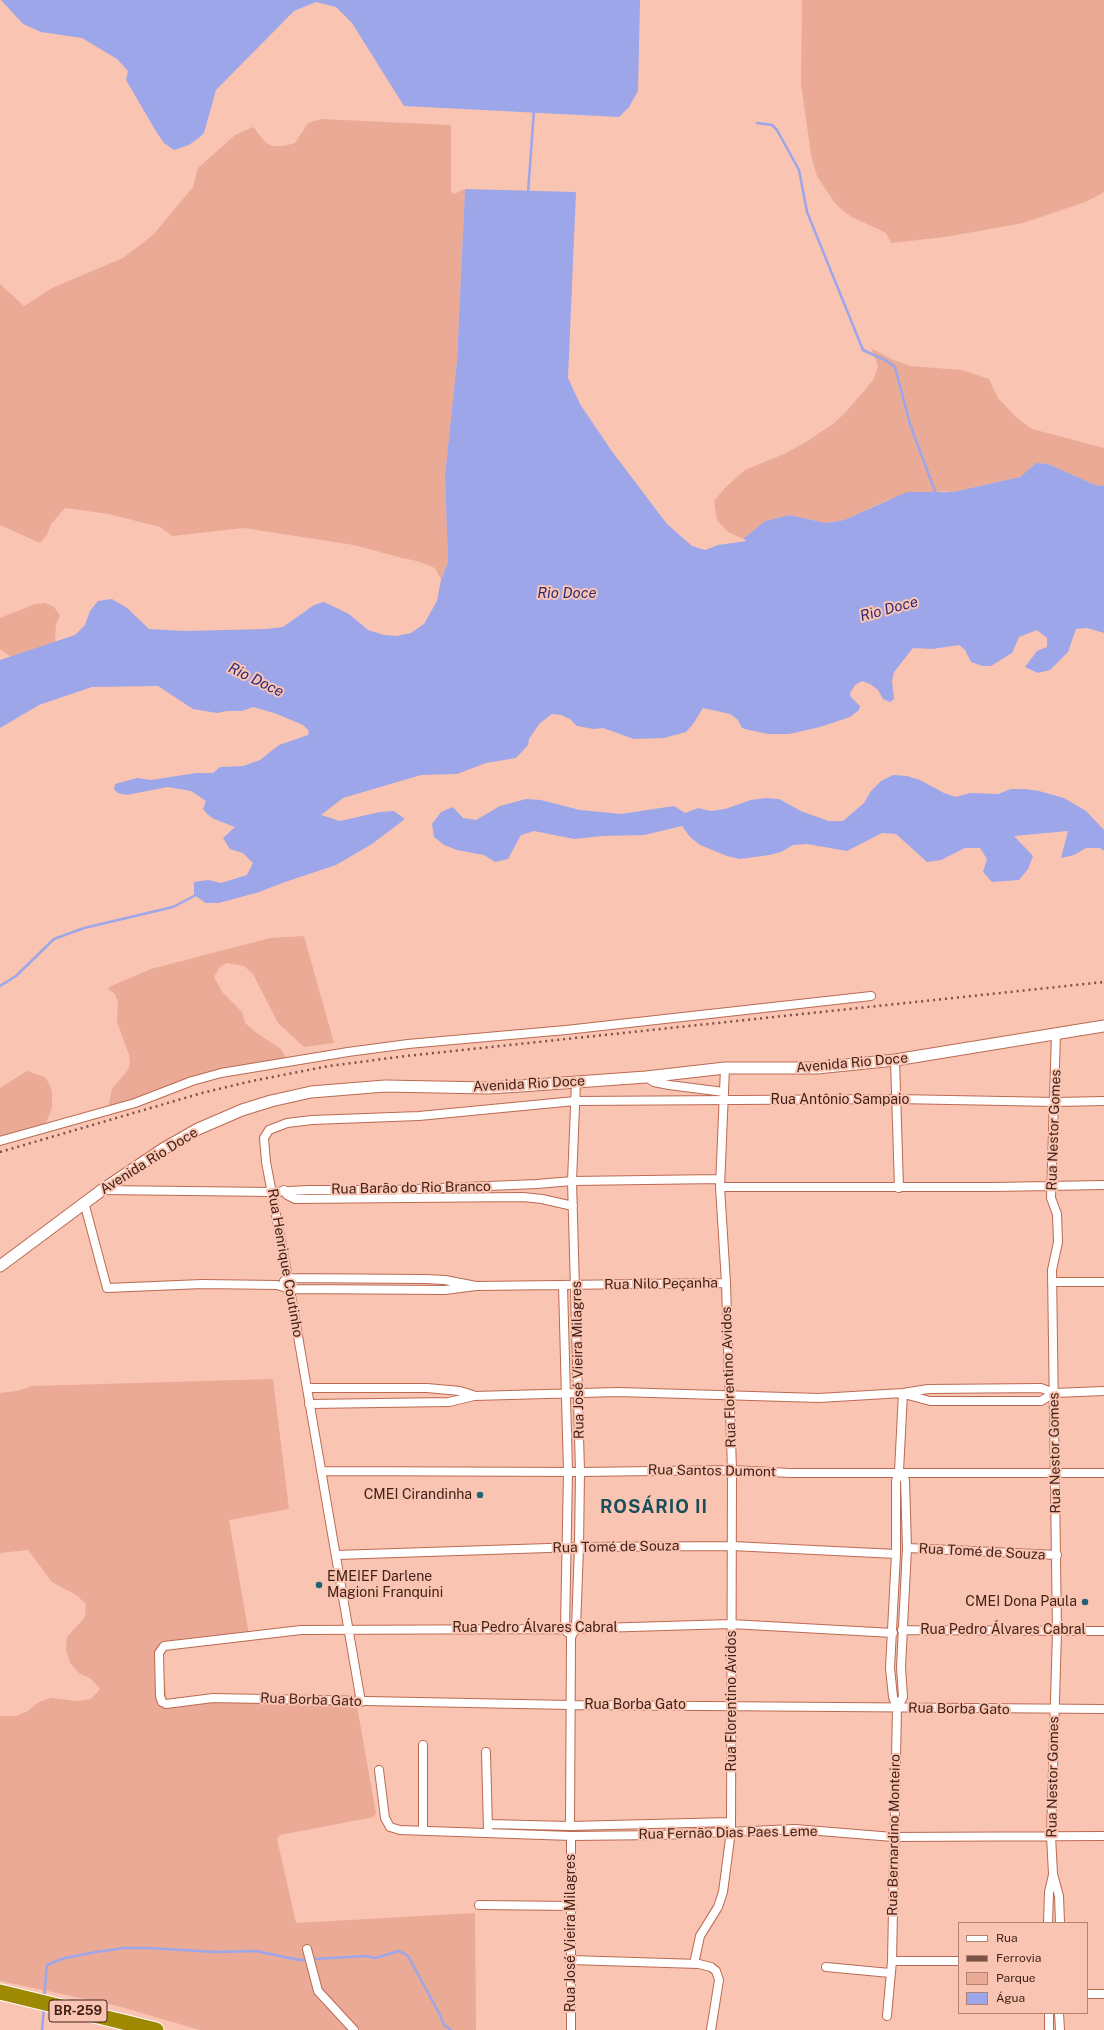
<!DOCTYPE html>
<meta charset="utf-8">
<style>
body{margin:0}
#map{position:relative;width:1104px;height:2030px;overflow:hidden;background:#fac4b3;font-family:"Public Sans",sans-serif}
canvas{display:block}
.legend{position:absolute;left:958px;top:1922px;width:130px;height:92px;box-sizing:border-box;background:#fac4b3;border:1px solid #b08374;margin:0;padding:5px 7px;list-style:none;font-size:12px;color:#422116}
.legend li{display:flex;align-items:center;gap:8px;height:20px}
.legend b{width:20px;border:1px solid #b08374}
</style>
<div id="map">
<canvas width="1104" height="2030"></canvas>
<ul class="legend">
<li><b style="height:5px;background:#fff"></b>Rua</li>
<li><b style="height:5px;background:#7a5246"></b>Ferrovia</li>
<li><b style="height:11px;background:#eaaa96"></b>Parque</li>
<li><b style="height:11px;background:#9da6e8"></b>Água</li>
</ul>
</div>
<script>
const g = document.querySelector('canvas').getContext('2d');
g.lineJoin = 'round';
function fill(path, color) {
  g.fillStyle = color;
  g.fill(path, 'evenodd');
}
function shape(rows) {
  const path = new Path2D();
  for (const r of rows) {
    path.moveTo(r[0], r[1]);
    for (let i = 2; i < r.length; i += 2) path.lineTo(r[i], r[i + 1]);
  }
  return path;
}
function stroke(path, color, width, dash) {
  g.strokeStyle = color;
  g.lineWidth = width;
  g.lineCap = dash ? 'butt' : 'round';
  g.setLineDash(dash || []);
  g.stroke(path);
}
function label(font, color, halo, rows, align = 'center') {
  g.font = font + ' "Public Sans",sans-serif';
  g.lineWidth = 4;
  g.setLineDash([]);
  g.textBaseline = 'middle';
  g.strokeStyle = halo;
  g.fillStyle = color;
  for (const [text, x, y, turn = 0] of rows) {
    g.save();
    g.translate(x, y);
    g.rotate((+turn || 0) * Math.PI / 180);
    g.textAlign = isNaN(turn) ? turn : align;
    if (halo) g.strokeText(text, 0, 0);
    g.fillText(text, 0, 0);
    g.restore();
  }
}
const green = shape([
 [802,0,1104,0,1104,192,1088,201,1023,223,945,237,891,243,886,233,852,217,842,210,834,202,817,176,811,155,801,83],
 [321,119,451,125,451,191,454,194,465,189,457,360,445,476,448,562,441,580,435,568,417,561,402,558,354,545,244,528,172,536,160,527,109,514,65,508,51,524,47,535,40,543,0,525,0,284,24,306,52,288,123,258,153,235,193,187,198,168,235,135,253,127,266,143,272,146,284,146,295,143,308,123],
 [871,348,891,359,910,366,962,370,989,379,998,398,1016,417,1032,429,1104,448,1104,485,1098,486,1048,464,1036,463,1020,477,953,492,944,491,890,499,844,520,826,523,789,515,765,521,743,539,728,532,717,520,714,501,726,487,745,470,784,454,806,442,833,424,845,413,874,379,878,366],
 [45,603,54,607,60,616,56,624,55,642,11,657,0,649,0,618,35,604],
 [304,936,334,1043,304,1047,278,1023,253,974,244,966,227,963,220,967,214,977,223,993,242,1012,245,1023,258,1034,281,1049,288,1061,218,1077,108,1109,112,1089,128,1070,130,1063,129,1055,117,1022,118,1002,115,994,108,989,111,986,151,969,270,938],
 [27,1071,45,1077,48,1082,52,1091,52,1108,44,1128,0,1141,0,1088],
 [273,1379,289,1509,229,1520,249,1635,161,1648,167,1702,356,1701,376,1813,374,1817,280,1835,277,1839,296,1923,475,1913,476,2030,200,2030,114,2005,0,1981,0,1716,16,1716,28,1711,39,1702,51,1698,78,1701,91,1699,100,1689,91,1679,79,1673,70,1663,66,1650,67,1637,85,1617,86,1604,76,1595,52,1582,28,1550,0,1553,0,1393,17,1391,32,1386]
]);
const water = shape([
 [1,0,640,0,638,91,629,107,619,117,404,106,352,23,336,7,316,2,294,11,216,90,204,133,200,137,189,145,174,150,164,143,157,133,126,80,128,71,117,59,82,38,41,32,23,24],
 [465,189,576,192,568,378,580,404,611,450,667,524,692,546,705,550,718,545,747,541,743,539,765,521,789,515,826,523,844,520,907,492,953,492,1020,477,1036,463,1048,464,1098,486,1104,485,1104,633,1087,628,1076,629,1068,652,1050,670,1038,673,1025,667,1037,651,1047,647,1047,638,1037,630,1019,637,1012,653,991,666,982,666,971,662,965,650,959,645,932,649,913,648,894,672,892,681,894,699,890,702,883,699,878,690,870,684,862,681,855,685,850,693,851,697,860,706,859,710,850,717,820,727,789,734,768,734,749,730,742,728,738,720,730,714,703,708,693,724,686,732,664,738,634,739,603,728,594,729,577,726,570,719,561,715,552,714,540,723,529,739,528,745,516,758,486,763,457,774,421,775,343,798,321,815,340,821,380,812,394,811,405,819,372,844,336,865,285,882,259,892,219,903,206,903,194,895,194,882,208,880,221,883,247,875,253,863,243,853,230,849,223,838,235,827,214,819,207,814,203,809,206,801,191,791,168,787,126,795,118,793,114,789,115,784,137,778,151,780,196,773,213,773,220,767,243,766,260,760,279,745,308,735,309,731,303,725,277,714,253,707,242,711,227,711,217,713,193,709,158,686,92,687,39,705,0,728,0,660,75,635,85,625,90,611,98,601,112,599,127,608,149,629,185,631,266,629,283,627,314,605,324,602,349,614,368,630,384,635,397,636,411,633,424,624,437,601,441,580,448,562,445,476,457,360],
 [893,775,907,776,920,780,944,793,956,797,970,793,998,794,1011,789,1025,789,1039,791,1064,798,1086,811,1104,830,1104,851,1100,848,1086,848,1074,855,1061,858,1068,831,1014,836,1033,856,1028,869,1019,880,992,882,983,872,987,859,980,848,965,848,941,860,927,862,896,834,882,833,847,851,807,844,793,845,781,852,769,855,740,859,727,856,700,845,690,837,682,826,644,835,602,836,574,839,534,831,521,835,508,859,495,862,484,855,457,850,444,845,434,837,432,824,441,812,453,807,463,818,476,820,500,806,526,799,541,800,580,810,621,814,674,806,685,813,698,808,711,811,725,809,751,800,765,798,779,799,803,812,829,821,843,821,864,803,871,791,881,781]
]);
const stream = shape([
 [757,123,772,125,777,130,799,170,807,212,863,350,885,360,895,367,910,424,936,494],
 [528,193,534,110],
 [0,986,16,976,54,939,84,928,173,907,196,895],
 [44,1998,47,1965,65,1958,96,1952,124,1948,149,1948,216,1952,256,1951,299,1960,365,1956,375,1958,399,1951,408,1956,439,2013,444,2025,451,2030],
 [42,2030,44,2007]
]);
const street = shape([
 [1056,1033,1051,1198,1057,1214,1058,1242,1052,1270,1057,1632,1051,1836,1053,1874,1059,1896,1060,1923],
 [895,1060,899,1188],
 [646,1077,654,1082,669,1085,724,1092],
 [0,1141,135,1103,192,1081,221,1073,348,1052,408,1044,566,1030,871,996],
 [720,1187,993,1187,1104,1185],
 [102,1190,272,1192,308,1190,393,1190,537,1184,572,1181,720,1179],
 [284,1190,287,1195,295,1199,523,1197,542,1199,573,1206],
 [84,1202,107,1288,202,1284,277,1285,290,1289,445,1290,476,1286],
 [284,1281,288,1278,425,1279,445,1280,476,1286,726,1283],
 [1052,1282,1104,1282],
 [563,1285,568,1472,565,1629,567,1632],
 [307,1388,427,1388,460,1391,473,1395],
 [904,1394,930,1401,1041,1401,1054,1393],
 [309,1404,449,1402,474,1396,618,1392,819,1398,903,1393,928,1389,1041,1388,1054,1393,1104,1391],
 [321,1471,580,1472,732,1470,790,1473,1104,1473],
 [907,1548,1057,1555],
 [336,1555,579,1547,732,1546,896,1554],
 [902,1630,1104,1631],
 [893,1633,731,1624,565,1629,301,1630,164,1646,159,1653,160,1696,162,1702,166,1704,213,1698,571,1705,1104,1709],
 [361,1702,288,1278,266,1162,264,1138,269,1130,287,1123,312,1120,419,1116,575,1101,897,1099,1056,1102,1104,1101],
 [897,1708,903,1697,901,1667,907,1548,905,1480,899,1471],
 [423,1745,423,1831],
 [486,1752,488,1829],
 [379,1770,385,1818,390,1827,400,1830,571,1836,661,1835,795,1829,893,1837,1104,1836],
 [488,1824,570,1826,731,1822],
 [570,1826,571,1637,576,1628,579,1547,580,1472,572,1181,576,1082],
 [571,1836,571,2030],
 [479,1905,572,1906],
 [1048,1923,1049,1892,1053,1875],
 [307,1949,318,1991,354,2030],
 [570,1960,699,1964,711,1967,716,1971,719,1980,711,2030],
 [892,1961,959,1961],
 [694,1964,700,1936,718,1907,723,1892,731,1831,732,1470,726,1283,720,1187,725,1068],
 [826,1967,890,1973],
 [1087,1994,1104,1994],
 [1049,2013,1049,2030],
 [1059,2013,1060,2030],
 [887,2016,892,1961,897,1708,893,1697,890,1668,896,1554,896,1481,899,1471,903,1393]
]);
const secondary = shape([
 [0,1266,102,1190,163,1149,198,1129,242,1110,271,1101,311,1092,385,1086,488,1088,521,1086,646,1077,725,1068,817,1068,895,1060,1104,1026]
]);
const highway = shape([
 [0,1992,156,2030]
]);
const rail = shape([
 [0,1152,202,1093,252,1081,329,1066,406,1056,1104,982]
]);
const markers = [
 [480,1495,4,"#1f6475"],
 [319,1585,4,"#1f6475"],
 [1085,1602,4,"#1f6475"]
];
const shields = [
 [78,2011,58]
];
const shieldNames = [
 ["BR-259",78,2011]
];
const streetNames = [
 ["Avenida Rio Doce",852,1063,-5],
 ["Avenida Rio Doce",529,1084,-3],
 ["Rua Antônio Sampaio",840,1100],
 ["Rua Nestor Gomes",1054,1130,-88],
 ["Avenida Rio Doce",149,1161,-32],
 ["Rua Barão do Rio Branco",411,1188,-1],
 ["Rua Henrique Coutinho",285,1263,80],
 ["Rua Nilo Peçanha",661,1284,-1],
 ["Rua José Vieira Milagres",578,1360,-91],
 ["Rua Florentino Avidos",729,1377,-92],
 ["Rua Nestor Gomes",1055,1453,-91],
 ["Rua Santos Dumont",712,1471,1],
 ["Rua Tomé de Souza",616,1547,-1],
 ["Rua Tomé de Souza",982,1552,3],
 ["Rua Pedro Álvares Cabral",535,1628],
 ["Rua Pedro Álvares Cabral",1003,1630],
 ["Rua Borba Gato",311,1700,2],
 ["Rua Florentino Avidos",732,1701,-90],
 ["Rua Borba Gato",635,1705],
 ["Rua Borba Gato",959,1709,1],
 ["Rua Nestor Gomes",1053,1777,-89],
 ["Rua Fernão Dias Paes Leme",728,1833,-1],
 ["Rua Bernardino Monteiro",894,1835,-89],
 ["Rua José Vieira Milagres",571,1933,-90]
];
const poiNames = [
 ["CMEI Cirandinha",472,1495],
 ["EMEIEF Darlene",327,1577,"left"],
 ["Magioni Franquini",327,1593,"left"],
 ["CMEI Dona Paula",1077,1602]
];
const waterNames = [
 ["Rio Doce",567,593],
 ["Rio Doce",889,609,-15],
 ["Rio Doce",256,680,26]
];
const districtNames = [
 ["ROSÁRIO II",654,1507]
];
fill(green, '#eaaa96');
fill(water, '#9da6e8');
stroke(stream, '#9da6e8', 2.5);
stroke(street, '#bb6a51', 10);
stroke(secondary, '#bb6a51', 13);
stroke(highway, '#fff', 17);
stroke(street, '#fff', 8);
stroke(secondary, '#fff', 11);
stroke(highway, '#9e8903', 15);
stroke(rail, '#7a5246', 2.5, [2, 4]);
for (const [x, y, r, color] of markers) {
  const dot = new Path2D();
  dot.arc(x, y, r, 0, 2 * Math.PI);
  g.fillStyle = color;
  g.fill(dot);
  stroke(dot, '#fac4b3', 1.5);
}
for (const [x, y, w] of shields) {
  const box = new Path2D();
  box.roundRect(x - w / 2, y - 11, w, 22, 3);
  g.fillStyle = '#fac4b3';
  g.fill(box);
  stroke(box, '#422116', 1);
}
label('bold 13px', '#422116', null, shieldNames);
label('14px', '#422116', '#fac4b3', streetNames);
label('14px', '#422116', '#fac4b3', poiNames, 'right');
label('italic 15px', '#2d2c78', '#fac4b3', waterNames);
g.letterSpacing = '1px';
label('bold 18px', '#194f5d', '#fac4b3', districtNames);
g.letterSpacing = '0px';
</script>
